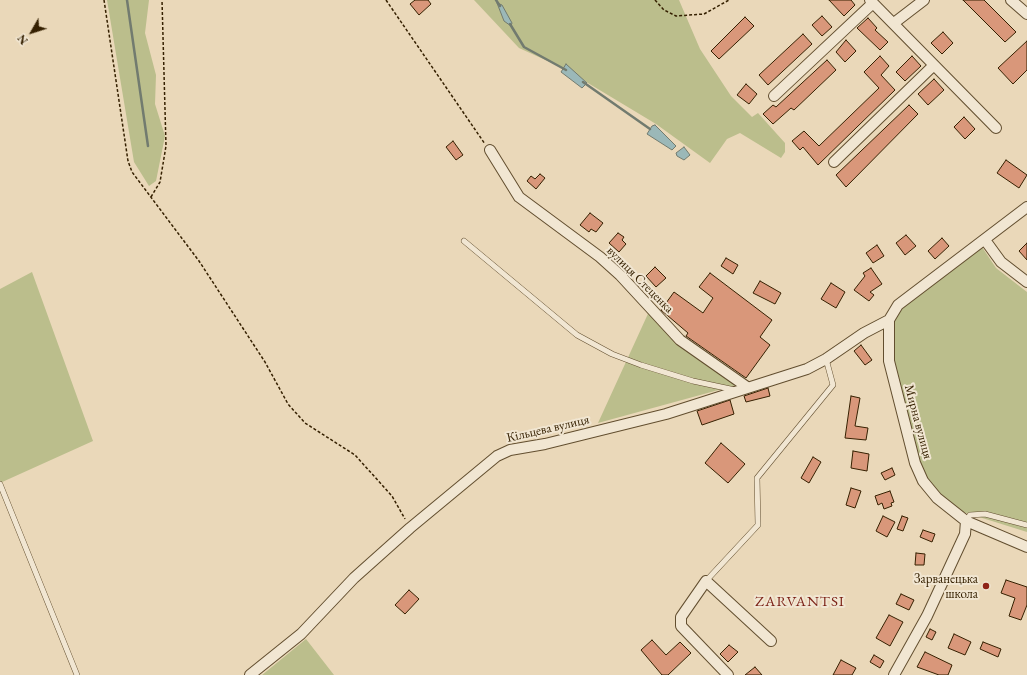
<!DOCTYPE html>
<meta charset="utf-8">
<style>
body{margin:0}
#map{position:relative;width:1027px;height:675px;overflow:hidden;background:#ead8b9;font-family:"EB Garamond",serif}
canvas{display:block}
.north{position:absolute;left:12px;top:12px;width:40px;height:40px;-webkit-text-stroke:3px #f1e6d2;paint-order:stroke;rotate:231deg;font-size:11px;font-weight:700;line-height:16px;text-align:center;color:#352001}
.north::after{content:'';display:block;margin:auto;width:14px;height:18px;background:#352001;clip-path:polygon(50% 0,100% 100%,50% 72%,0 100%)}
</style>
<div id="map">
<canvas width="1027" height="675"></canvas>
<div class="north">N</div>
</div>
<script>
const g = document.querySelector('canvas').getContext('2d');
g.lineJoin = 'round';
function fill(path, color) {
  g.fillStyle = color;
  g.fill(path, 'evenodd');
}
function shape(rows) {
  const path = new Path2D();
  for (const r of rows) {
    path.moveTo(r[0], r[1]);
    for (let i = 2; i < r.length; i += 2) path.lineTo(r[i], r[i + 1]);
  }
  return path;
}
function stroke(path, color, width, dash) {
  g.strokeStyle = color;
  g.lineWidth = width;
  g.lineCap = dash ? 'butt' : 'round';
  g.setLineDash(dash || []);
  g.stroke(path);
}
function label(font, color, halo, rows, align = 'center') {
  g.font = font + ' "EB Garamond",serif';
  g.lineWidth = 4;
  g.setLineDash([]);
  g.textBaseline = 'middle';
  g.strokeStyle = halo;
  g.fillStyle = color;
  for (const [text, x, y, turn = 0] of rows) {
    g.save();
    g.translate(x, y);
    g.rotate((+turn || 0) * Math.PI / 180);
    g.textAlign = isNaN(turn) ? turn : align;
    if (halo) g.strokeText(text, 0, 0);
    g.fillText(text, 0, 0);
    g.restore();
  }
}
const green = shape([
 [107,0,149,0,145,33,156,75,155,104,165,136,156,181,149,186,134,162],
 [474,0,679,0,700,49,731,96,752,117,758,113,785,143,785,152,781,158,740,133,727,139,710,163,656,124,563,68,519,48],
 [982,247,996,268,1027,292,1027,532,960,511,940,495,927,479,919,462,892,360,891,329,897,314,901,307],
 [32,272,93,441,0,483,0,289],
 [652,305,682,339,744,383,598,423],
 [306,639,334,675,262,675]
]);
const water = shape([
 [497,3,502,5,512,23,511,26,504,21,497,3],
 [566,64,587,83,582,88,561,72,566,64],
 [655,125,676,146,672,150,647,134,652,126,655,125],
 [684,147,690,155,684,160,677,156,676,153,684,147]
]);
const stream = shape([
 [127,0,148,146],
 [496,0,500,6],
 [510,24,524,47,566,70],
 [583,82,650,129]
]);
const building = shape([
 [415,0,428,0,431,4,419,15,410,4,415,0],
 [829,0,851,0,855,5,844,16,829,0],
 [963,0,984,0,1016,32,1005,42,963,0],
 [822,16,832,27,822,36,812,25,822,16],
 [745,17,754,26,719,59,711,51,745,17],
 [868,18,877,28,875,30,888,42,880,50,857,28,868,18],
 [943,32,953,43,942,54,931,43,943,32],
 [803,34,812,44,768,85,759,75,803,34],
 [846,40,856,51,845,62,836,52,846,40],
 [1027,41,1027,70,1013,84,998,68,1027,41],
 [880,56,889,66,881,75,895,90,818,165,803,147,800,150,792,141,804,131,819,146,879,88,864,72,880,56],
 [912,56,921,66,905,81,896,72,912,56],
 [827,60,836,70,794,110,791,108,773,124,763,114,773,105,776,107,827,60],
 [934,79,944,90,928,105,918,94,934,79],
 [746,84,757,94,749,104,737,95,746,84],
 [909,105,918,114,846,187,836,175,909,105],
 [964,117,975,129,965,139,954,127,964,117],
 [453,141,463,155,456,160,446,147,453,141],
 [1006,160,1027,175,1019,188,997,173,1006,160],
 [540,174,545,178,536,189,527,181,531,176,535,179,540,174],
 [590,213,603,223,596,232,591,229,589,232,580,225,590,213],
 [618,233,624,237,622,240,626,244,619,252,609,243,618,233],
 [906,235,916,246,905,255,896,243,906,235],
 [942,238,949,246,935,259,928,251,942,238],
 [1027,243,1027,260,1019,251,1027,243],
 [877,245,884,256,873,263,866,253,877,245],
 [726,258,738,265,733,274,721,266,726,258],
 [655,267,666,278,656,287,646,276,655,267],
 [871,268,882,284,870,292,874,295,869,301,854,290,865,276,863,273,871,268],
 [710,273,772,320,760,337,770,345,746,378,686,336,688,333,661,310,674,292,703,313,713,298,699,287,710,273],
 [760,281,781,293,775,304,753,293,760,281],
 [831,283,845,292,836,308,821,299,831,283],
 [861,345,872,360,865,365,854,351,861,345],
 [768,388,770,396,746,402,744,396,768,388],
 [851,396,860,398,855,426,868,428,866,440,845,438,851,396],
 [730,400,734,414,702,425,697,411,730,400],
 [721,443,745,464,728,483,705,463,721,443],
 [853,451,869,454,867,471,851,468,853,451],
 [813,457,821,462,809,483,801,478,813,457],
 [892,468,895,475,885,480,881,473,892,468],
 [851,488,861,491,855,508,846,505,851,488],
 [890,491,894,502,891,503,892,506,884,509,882,503,878,505,875,496,890,491],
 [883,516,895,522,887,537,876,531,883,516],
 [902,516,908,518,903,531,897,529,902,516],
 [923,530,935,534,932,542,920,537,923,530],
 [916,553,925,554,924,565,915,565,916,553],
 [1006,580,1027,587,1027,605,1021,620,1009,616,1015,598,1001,593,1006,580],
 [409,590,419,599,405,614,395,605,409,590],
 [901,594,914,600,909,610,896,604,901,594],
 [889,615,903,622,890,646,876,638,889,615],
 [930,629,936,632,932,640,926,637,930,629],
 [954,634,971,642,965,655,948,648,954,634],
 [652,640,666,655,680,642,691,653,668,675,662,675,641,650,652,640],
 [983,642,1001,649,998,657,980,649,983,642],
 [729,645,738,652,728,662,720,654,729,645],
 [925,652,952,665,948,675,939,675,917,667,925,652],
 [874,655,884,661,880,668,870,662,874,655],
 [841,660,856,668,852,675,833,675,841,660],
 [755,667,762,675,745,675,755,667]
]);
const path = shape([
 [104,0,128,161,132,172,199,261,265,362,288,404,305,423,355,455,392,496,405,519],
 [386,0,485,144],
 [655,0,664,10,676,16,704,14,729,0],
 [151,197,160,182,166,146,162,0]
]);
const lane = shape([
 [464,241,577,335,612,354,641,365,693,381,735,390],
 [0,484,77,675],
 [966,521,970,515,985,514,1027,525],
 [706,581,758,525,757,478,833,385,826,359]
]);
const street = shape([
 [870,0,996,128],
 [1011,0,1027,14],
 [894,23,924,0],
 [774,96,873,3],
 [490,150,519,197,600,257,620,275,680,340,747,387],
 [834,162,934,65],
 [985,240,1001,262,1027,282],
 [966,521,1027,547],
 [250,675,301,634,354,578,410,528,497,456,510,450,545,444,666,414,807,369,826,359,864,333,889,320],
 [728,675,681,626,681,617,706,581,771,641],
 [894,675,927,616,965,534,966,521,937,498,923,481,915,463,889,361,889,320,898,305,1027,207]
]);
const markers = [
 [986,586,4,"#8f2418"]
];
const streetNames = [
 ["вулиця Стеценка",640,280,45],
 ["Мирна вулиця",918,422,75],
 ["Кільцева вулиця",548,429,-13]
];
const poiNames = [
 ["Зарванецька",978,579],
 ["школа",978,594]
];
const quarterNames = [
 ["ZARVANTSI",800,602]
];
fill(green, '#bbbe8c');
fill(water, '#9bb8b8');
stroke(water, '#727b6f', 1);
stroke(stream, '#727b6f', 2.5);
fill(building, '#d9977a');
stroke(building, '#352001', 1);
stroke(lane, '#624e2f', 6);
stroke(street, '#624e2f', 12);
stroke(path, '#352001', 1.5, [3, 2]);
stroke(lane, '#f1e6d2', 5);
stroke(street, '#f1e6d2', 10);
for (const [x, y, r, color] of markers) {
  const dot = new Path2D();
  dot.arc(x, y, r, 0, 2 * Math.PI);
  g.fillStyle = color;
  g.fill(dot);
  stroke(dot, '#f1e6d2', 1.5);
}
label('13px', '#352001', '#f1e6d2', streetNames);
label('13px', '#352001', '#f1e6d2', poiNames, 'right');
g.letterSpacing = '1px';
label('15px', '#7a1f14', '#f1e6d2', quarterNames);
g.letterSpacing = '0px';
</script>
